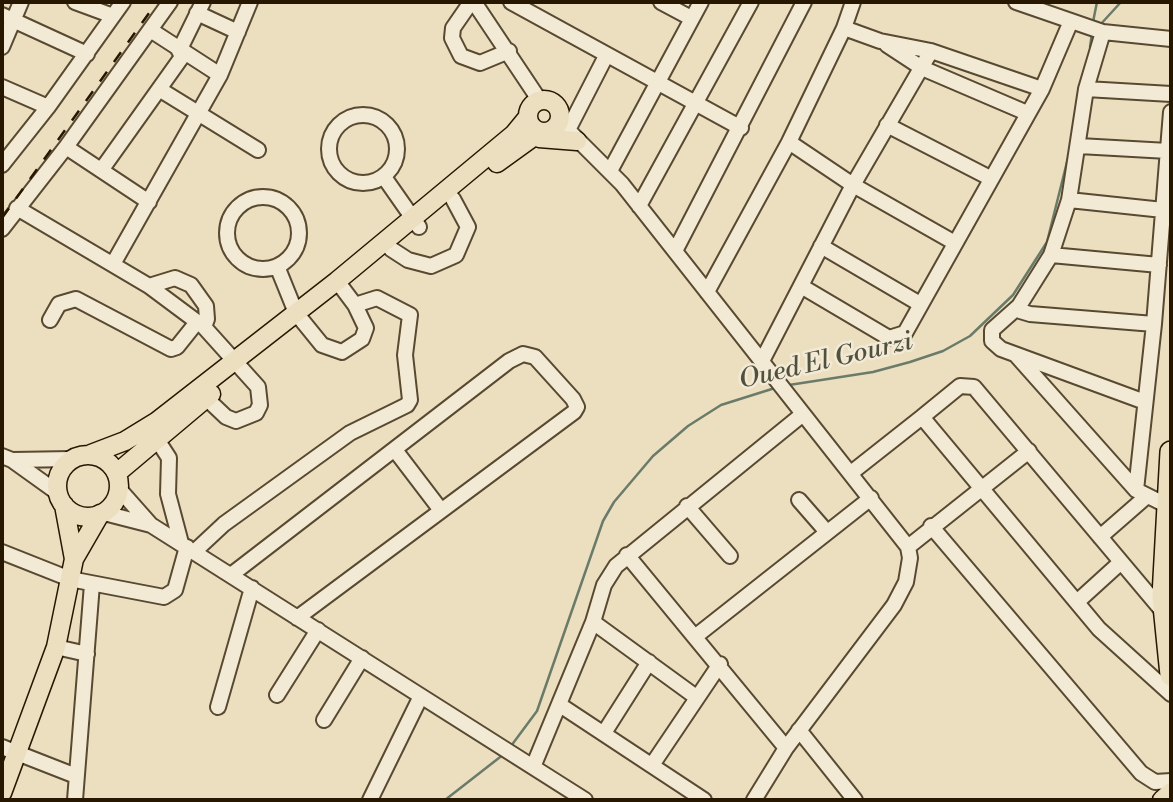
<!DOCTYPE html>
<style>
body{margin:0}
#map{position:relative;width:1173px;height:802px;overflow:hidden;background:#ecdfc0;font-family:"Libre Bodoni",serif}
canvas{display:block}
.frame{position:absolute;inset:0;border:4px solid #271701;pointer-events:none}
</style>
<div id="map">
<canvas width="1173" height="802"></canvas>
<div class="frame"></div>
</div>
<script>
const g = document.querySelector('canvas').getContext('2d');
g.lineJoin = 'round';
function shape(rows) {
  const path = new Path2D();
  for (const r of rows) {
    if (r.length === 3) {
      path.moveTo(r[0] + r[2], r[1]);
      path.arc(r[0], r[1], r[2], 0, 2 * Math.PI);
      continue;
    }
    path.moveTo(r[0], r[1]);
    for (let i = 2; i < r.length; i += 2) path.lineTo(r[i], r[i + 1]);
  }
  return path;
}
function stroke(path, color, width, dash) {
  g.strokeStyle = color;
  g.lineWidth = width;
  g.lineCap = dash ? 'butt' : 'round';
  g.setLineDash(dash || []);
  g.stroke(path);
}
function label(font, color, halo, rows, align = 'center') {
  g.font = font + ' "Libre Bodoni",serif';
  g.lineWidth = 5;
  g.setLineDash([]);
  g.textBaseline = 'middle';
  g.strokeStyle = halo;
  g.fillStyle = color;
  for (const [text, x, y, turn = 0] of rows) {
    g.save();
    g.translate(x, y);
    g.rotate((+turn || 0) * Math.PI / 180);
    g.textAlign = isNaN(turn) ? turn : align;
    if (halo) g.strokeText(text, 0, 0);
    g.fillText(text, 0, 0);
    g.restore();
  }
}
const stream = shape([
 [1093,22,1097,2],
 [1100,25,1121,2],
 [1090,47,1092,33],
 [1088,58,1092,44],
 [789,385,873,372,910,362,943,351,970,336,1013,295,1047,242,1070,150],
 [511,746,537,711,603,521,614,502,653,456,688,426,721,405,775,388],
 [445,800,504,754]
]);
const minor = shape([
 [75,2,113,16],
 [471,2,453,28,452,38,461,56,480,63,509,51],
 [474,2,540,101],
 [511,2,741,128],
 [661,2,691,18],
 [1016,2,1103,32],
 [197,13,238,32],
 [2,15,87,54],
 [844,28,880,41,931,51,1042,89],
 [152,31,220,75],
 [887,45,922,68,1027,113],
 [2,47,21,2],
 [179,51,203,2],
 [2,87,48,107],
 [159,89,258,150],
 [1086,89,1171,94],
 [363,149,34],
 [560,122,622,184,908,547,910,558,906,582,894,605,786,748,754,800],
 [887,125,990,178],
 [568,130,606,56],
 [789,142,853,185,955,243],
 [1079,146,1168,151],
 [66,147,170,2],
 [2,165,48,107,123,2],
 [102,169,184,54],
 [610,171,701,2],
 [384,177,419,227],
 [263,233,36],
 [1069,200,1163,210],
 [639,206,751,2],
 [17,208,149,286,204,327,258,387,260,405,256,413,236,421,226,417,206,398],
 [2,229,66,147,149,202],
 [821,246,920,304],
 [391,249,408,260,431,266,456,255,468,227,453,199],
 [675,251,804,2],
 [1051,255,1159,265],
 [113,264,220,75,250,2],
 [277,266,296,313,322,345,342,352,362,339,366,328,355,305,337,281],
 [149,286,175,278,191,285,206,306,207,319,204,327],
 [801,286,889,338,905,333,1042,89,1071,21],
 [707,292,789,142,844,28,853,2],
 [1019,306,992,330,992,341,1001,349,1145,402],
 [50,320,59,304,76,299,171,349,177,347,197,322],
 [1154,324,1030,314,1020,311,1019,306,1051,255,1069,200,1086,89,1103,32,1171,39],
 [1016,355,1136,490,1166,505],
 [763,359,853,185,931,51],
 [156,438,169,458,168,494,181,543],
 [395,450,440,509],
 [2,456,12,460,58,493],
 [13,460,72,459],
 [851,473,922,417],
 [119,489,150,524],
 [1136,490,1154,324,1171,112],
 [799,500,826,531],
 [687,506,730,556],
 [104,513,151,525,585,800],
 [931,526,1141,773,1155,782,1171,781],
 [1100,537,1147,496],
 [908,547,1029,451],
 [2,552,70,579,164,597,175,590,187,547],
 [194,552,224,524,350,433,407,405,410,400,405,355,410,315,377,298,355,305],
 [627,555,786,748],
 [231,575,509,361,523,354,535,357,573,399,577,407,574,412,297,618],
 [1077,602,1121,562],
 [1165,614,974,387,960,386,922,417,1099,629,1171,694],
 [593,622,696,697],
 [696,636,871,498],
 [56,647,87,654],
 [277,695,318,630],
 [560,705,704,800],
 [218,707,252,588],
 [324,720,362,658],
 [799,730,855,800],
 [604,733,649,662],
 [2,747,76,776],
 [652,765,720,664],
 [533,767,593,622,604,585,616,566,803,414],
 [75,800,92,584],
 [370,800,421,696]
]);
const major = shape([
 [544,116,16],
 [539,138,577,141],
 [497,163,540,132],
 [91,454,125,441,156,422,337,281,514,134,528,117],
 [88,486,31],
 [117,473,211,394],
 [64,505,74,559],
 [2,793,56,647,74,559,100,514],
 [1162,800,1171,792]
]);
const highway = shape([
 [1171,452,1163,596,1171,675]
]);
const rail = shape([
 [2,218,157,2]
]);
const waterNames = [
 ["Oued El Gourzi",826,362,-13]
];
stroke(stream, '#6b7b69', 2.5);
stroke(minor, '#584931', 18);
stroke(major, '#271701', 21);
stroke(highway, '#271701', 24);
stroke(minor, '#f3ead6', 14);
stroke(major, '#ecdfc0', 18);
stroke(highway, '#ecdfc0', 21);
stroke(rail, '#271701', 2.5, [12, 12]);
label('italic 26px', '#4f513e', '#f3ead6', waterNames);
</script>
